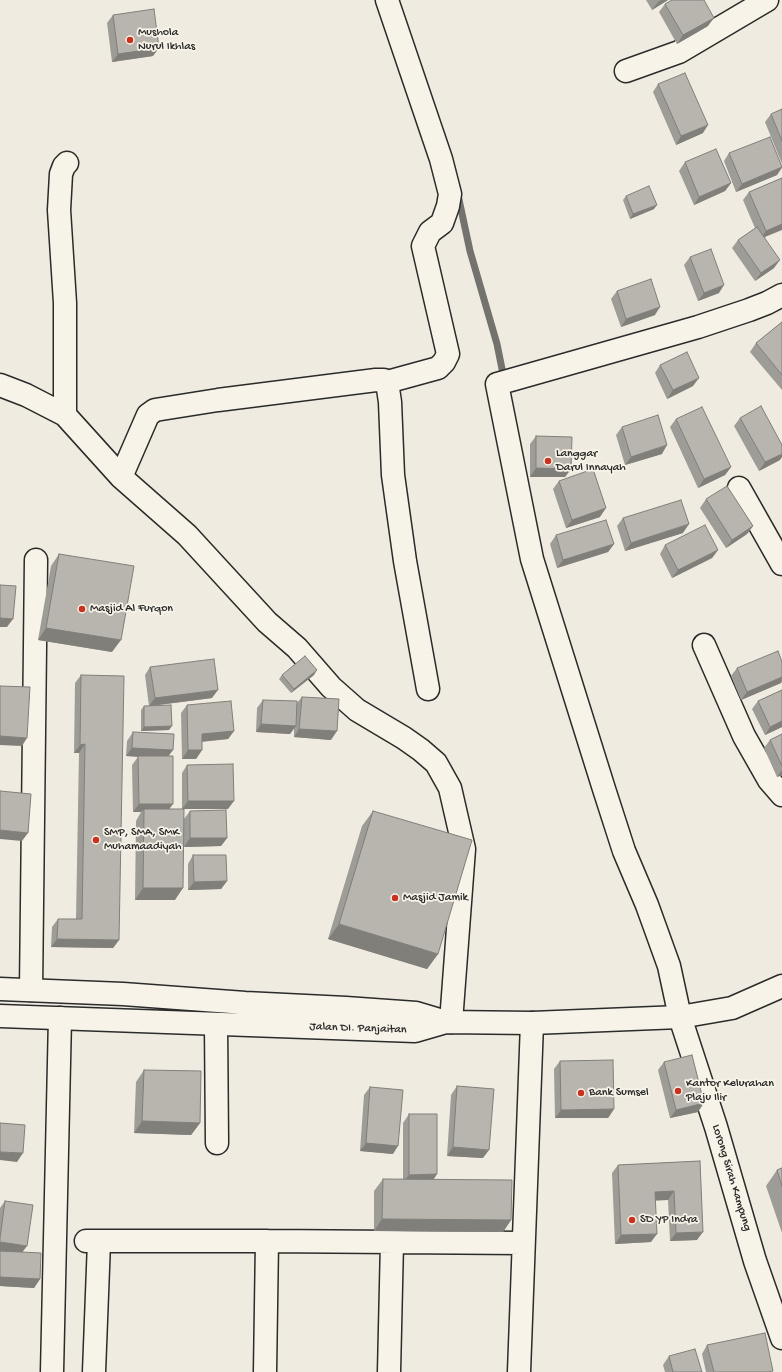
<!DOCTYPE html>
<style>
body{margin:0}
canvas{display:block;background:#efebe0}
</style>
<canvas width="782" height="1372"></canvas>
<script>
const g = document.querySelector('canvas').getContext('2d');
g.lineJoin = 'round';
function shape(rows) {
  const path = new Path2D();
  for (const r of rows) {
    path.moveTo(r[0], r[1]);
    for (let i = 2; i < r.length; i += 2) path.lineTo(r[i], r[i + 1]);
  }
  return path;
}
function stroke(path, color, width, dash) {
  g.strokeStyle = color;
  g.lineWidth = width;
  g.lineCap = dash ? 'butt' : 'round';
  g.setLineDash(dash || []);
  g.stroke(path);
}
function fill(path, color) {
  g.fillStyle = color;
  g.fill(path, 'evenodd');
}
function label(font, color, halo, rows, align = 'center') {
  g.font = font + ' "Gochi Hand",sans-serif';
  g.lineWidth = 3.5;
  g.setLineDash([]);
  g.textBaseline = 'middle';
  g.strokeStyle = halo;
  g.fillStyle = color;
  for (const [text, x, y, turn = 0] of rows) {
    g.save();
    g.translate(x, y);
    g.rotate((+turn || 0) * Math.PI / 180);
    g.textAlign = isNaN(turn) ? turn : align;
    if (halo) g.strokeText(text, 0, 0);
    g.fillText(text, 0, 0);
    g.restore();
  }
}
const stream = shape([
 [458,195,470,251,497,344,504,379]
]);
const minor = shape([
 [387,0,441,159,450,194,448,206,442,223,430,232,423,246,448,354,444,362,438,368,387,382],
 [626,71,679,52,767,0],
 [782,295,767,303,749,310,698,327,497,384,532,559,604,789,624,851,647,905,669,966,680,1017,716,1127,755,1261,782,1338],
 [0,385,26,395,65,415,121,477,187,535,267,622,297,648,331,687,357,710,404,738,421,750,436,763,450,788,464,849,451,1022],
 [65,415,65,303,59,210,61,174,64,166,67,163],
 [121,477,148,415,155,410,218,400,376,380,384,380,387,382,390,402,393,475,405,561,428,689],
 [739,488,782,564],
 [704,645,744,736,769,780,782,795],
 [31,990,36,560],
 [216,1024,217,1143],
 [86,1241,267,1241,523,1243],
 [52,1372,60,1018],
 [94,1372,99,1242],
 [265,1372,267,1241],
 [389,1372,392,1242],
 [519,1372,532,1023]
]);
const major = shape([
 [0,989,123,994,245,1003,346,1008,416,1013,446,1022],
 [0,1016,415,1031,446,1022,532,1023,680,1017,732,1008,782,986]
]);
const wall = shape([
 [646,0,668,0,652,10],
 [665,4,708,26,677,44,659,12],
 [113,15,153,56,112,62,107,23],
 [658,84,703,133,676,145,653,92],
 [782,109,782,164,765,122,771,114],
 [729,153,782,166,782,168,777,175,736,192,724,161],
 [685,162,731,183,725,191,694,205,679,171],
 [782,178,765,238,774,268,755,281,732,248,738,240,755,228,743,200,749,192],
 [626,196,654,209,630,219,623,200],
 [690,257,719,293,698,301,684,265],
 [617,291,655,315,621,327,611,299],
 [782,322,782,390,750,352,756,343],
 [660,365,693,386,667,399,655,373],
 [740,418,780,460,759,471,734,426],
 [676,419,731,467,725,475,698,488,670,427],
 [622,427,662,454,625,465,616,435],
 [536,436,571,469,565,477,530,477,530,444],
 [559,481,600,517,566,528,553,489],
 [706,499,753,526,747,534,726,548,700,508],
 [623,518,683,533,625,551,617,526],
 [556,535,614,544,608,552,557,568,550,544],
 [665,545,718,550,712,558,672,578,660,554],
 [59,554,112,652,38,640,51,566],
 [782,662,782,682,781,683,741,700,731,676,737,668],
 [150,667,212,698,152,706,169,730,141,731,141,710,144,706,149,706,145,675],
 [81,675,119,940,113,948,51,947,52,927,58,919,76,919,79,753,74,753,75,683],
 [282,675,314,675,291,693,279,679],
 [782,690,782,727,765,735,752,709,758,701],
 [302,697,331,740,294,737,294,728,290,734,256,732,257,708,263,700,296,704],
 [187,705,234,731,228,739,202,742,202,750,196,759,182,759,181,713],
 [133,732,173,750,168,756,170,809,182,809,182,773,187,765,228,809,184,809,184,819,190,811,227,838,221,846,184,847,184,831,175,900,135,900,136,821,141,812,133,812,132,765,138,757,126,756,127,741],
 [782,734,782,775,777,777,764,748,770,740],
 [373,811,438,954,427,969,328,939,362,826],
 [193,855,227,881,221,889,188,890,188,864],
 [560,1061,614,1109,608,1118,555,1118,554,1069],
 [664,1062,698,1112,670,1118,658,1070],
 [144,1070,200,1123,191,1135,134,1133,136,1082],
 [457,1086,483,1158,447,1156,451,1095],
 [370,1087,393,1154,360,1151,364,1095],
 [409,1114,437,1174,433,1180,511,1220,503,1232,374,1231,374,1191,383,1179,403,1180,403,1123],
 [700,1161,697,1240,670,1241,668,1200,656,1200,651,1242,615,1244,612,1173,618,1165],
 [782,1168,782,1233,766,1186,777,1170],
 [5,1201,23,1252,40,1279,34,1288,0,1286,0,1208],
 [707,1345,772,1372,706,1372,702,1354],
 [669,1356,702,1372,665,1372,663,1365]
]);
const shadedWall = shape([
 [661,0,668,0,652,10,658,2],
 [714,18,708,26,677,44,683,35],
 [159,48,153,56,112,62,118,54],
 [708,125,703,133,676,145,681,136],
 [782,167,777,175,736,192,742,184],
 [731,183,725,191,694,205,699,197],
 [657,205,654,209,630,219,633,214],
 [782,224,782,230,760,239,766,231],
 [780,260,774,268,755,281,761,273],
 [724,285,719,293,698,301,704,293],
 [660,307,655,315,621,327,626,319],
 [699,378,693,386,667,399,673,390],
 [667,445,662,454,625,465,631,457],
 [782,454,782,457,780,460,759,471,765,462],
 [731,467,725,475,698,488,704,479],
 [536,468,571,469,565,477,530,477],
 [606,508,600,517,566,528,572,520],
 [689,524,683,533,625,551,631,543],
 [753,526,747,534,726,548,732,540],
 [614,544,608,552,557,568,563,560],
 [718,550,712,558,672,578,678,570],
 [0,618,13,619,7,627,0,627],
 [46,628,121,640,112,652,38,640],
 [317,670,314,675,291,693,294,689],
 [782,677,781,683,741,700,747,692],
 [218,690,212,698,149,706,155,698],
 [782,721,782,727,765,735,770,727],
 [261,724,296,726,290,734,256,732],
 [172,726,169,730,141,731,144,727],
 [299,729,337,731,331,740,294,737],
 [234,731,228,739,196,742,202,734],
 [0,736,27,738,22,746,0,745],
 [85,744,79,753,74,753,80,745],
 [132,748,173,750,167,758,126,756],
 [188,750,202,750,196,759,182,759],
 [782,770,782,775,777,777],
 [188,801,234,801,228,809,182,809],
 [139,804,173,804,167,812,144,809,141,812,133,812],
 [0,830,28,833,22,841,0,839],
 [190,838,227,838,221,846,184,847],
 [227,881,221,889,188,890,194,882],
 [143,888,183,888,175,900,135,900],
 [339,924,438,954,427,969,328,939],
 [57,939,119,940,113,948,51,947],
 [704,1103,698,1112,670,1118,676,1110],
 [614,1109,608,1118,555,1118,561,1110],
 [142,1121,200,1123,191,1135,134,1133],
 [366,1143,398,1146,393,1154,360,1151],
 [453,1147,489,1150,483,1158,447,1156],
 [0,1152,23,1153,17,1162,0,1160],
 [437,1174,431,1183,403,1183,409,1175],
 [674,1191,668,1200,649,1201,655,1192],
 [382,1219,511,1220,503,1232,374,1231],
 [703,1232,697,1240,670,1241,676,1233],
 [657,1234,651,1242,615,1244,621,1235],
 [0,1242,27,1246,21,1254,0,1252],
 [0,1277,40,1279,34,1288,0,1286]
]);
const building = shape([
 [672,0,704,0,714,18,683,35,665,4,672,0],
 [154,9,159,48,118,54,113,15,154,9],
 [685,73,708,125,681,136,658,84,685,73],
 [782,109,782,141,771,114,782,109],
 [770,137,782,167,742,184,729,153,770,137],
 [716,149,731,183,699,197,685,162,716,149],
 [782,178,782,224,766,231,749,192,782,178],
 [649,186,657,205,633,214,626,196,649,186],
 [757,227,780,260,761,273,738,240,757,227],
 [711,249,724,285,704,293,690,257,711,249],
 [651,279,660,307,626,319,617,291,651,279],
 [782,322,782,375,756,343,782,322],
 [687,352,699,378,673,390,660,365,687,352],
 [761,406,782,445,782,454,765,462,740,418,761,406],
 [702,407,731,467,704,479,676,419,702,407],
 [658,415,667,445,631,457,622,427,658,415],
 [536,436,572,437,571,469,536,468,536,436],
 [593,469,606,508,572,520,559,481,593,469],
 [727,486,753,526,732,540,706,499,727,486],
 [681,500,689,524,631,543,623,518,681,500],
 [606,520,614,544,563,560,556,535,606,520],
 [705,525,718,550,678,570,665,545,705,525],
 [59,554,134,566,121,640,46,628,59,554],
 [0,585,16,586,13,619,0,618,0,585],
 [778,651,782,662,782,677,747,692,737,668,778,651],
 [305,656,317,670,294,689,282,675,305,656],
 [214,659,218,690,155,698,150,667,214,659],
 [81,675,124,676,119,940,57,939,58,919,82,919,85,744,80,745,81,675],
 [0,686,30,687,27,738,0,736,0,686],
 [782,690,782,721,770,727,758,701,782,690],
 [302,697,339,699,337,731,299,729,302,697],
 [263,700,297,701,296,726,261,724,263,700],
 [231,701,234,731,202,734,202,750,188,750,187,705,231,701],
 [171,705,172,726,144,727,144,706,171,705],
 [133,732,174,734,173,750,132,748,133,732],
 [782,734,782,766,770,740,782,734],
 [138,756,173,756,173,804,139,804,138,756],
 [233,764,234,801,188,801,187,765,233,764],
 [0,791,31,794,28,833,0,830,0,791],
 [144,809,184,809,183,888,143,888,144,809],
 [226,810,227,838,190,838,190,811,226,810],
 [373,811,472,840,438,954,339,924,373,811],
 [193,855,226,855,227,881,194,882,193,855],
 [692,1055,704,1103,676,1110,664,1062,692,1055],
 [613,1060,614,1109,561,1110,560,1061,613,1060],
 [144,1070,201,1071,200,1123,142,1121,144,1070],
 [457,1086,494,1089,489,1150,453,1147,457,1086],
 [370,1087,403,1090,398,1146,366,1143,370,1087],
 [409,1114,437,1114,437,1174,409,1175,409,1114],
 [0,1123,25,1125,23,1153,0,1152,0,1123],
 [700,1161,703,1232,676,1233,674,1191,655,1192,657,1234,621,1235,618,1165,700,1161],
 [782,1168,782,1186,777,1170,782,1168],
 [383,1179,512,1180,511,1220,382,1219,383,1179],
 [5,1201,33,1205,27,1246,0,1242,0,1238,5,1201],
 [0,1251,41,1253,40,1279,0,1277,0,1251],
 [765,1333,773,1371,768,1372,714,1372,707,1345,765,1333],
 [695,1349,702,1372,673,1372,669,1356,695,1349]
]);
const markers = [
 [130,40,4,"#c8321e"],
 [548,461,4,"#c8321e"],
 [82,609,4,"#c8321e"],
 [96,840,4,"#c8321e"],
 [395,898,4,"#c8321e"],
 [678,1091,4,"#c8321e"],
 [581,1093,4,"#c8321e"],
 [632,1220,4,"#c8321e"]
];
const poiNames = [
 ["Mushola",138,33],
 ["Nurul Ikhlas",138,47],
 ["Langgar",556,454],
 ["Darul Innayah",556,468],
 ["Masjid Al Furqon",90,609],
 ["SMP, SMA, SMK",104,833],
 ["Muhamaadiyah",104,847],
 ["Masjid Jamik",403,898],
 ["Kantor Kelurahan",686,1084],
 ["Plaju Ilir",686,1098],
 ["Bank Sumsel",589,1093],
 ["SD YP Indra",640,1220]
];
const streetNames = [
 ["Jalan DI. Panjaitan",358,1029,2],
 ["Lorong Sirah Kampung",731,1178,73]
];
stroke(stream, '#74726e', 7);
stroke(minor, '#2b2b2b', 25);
stroke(major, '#2b2b2b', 25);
stroke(minor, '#f7f3e8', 22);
stroke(major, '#f7f3e8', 22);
fill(wall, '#9e9c96');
fill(shadedWall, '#817f7a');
fill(building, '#b8b5ae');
stroke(building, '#817f7a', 1);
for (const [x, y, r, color] of markers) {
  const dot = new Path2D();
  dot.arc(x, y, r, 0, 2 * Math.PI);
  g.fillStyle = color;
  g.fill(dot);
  stroke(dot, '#f7f3e8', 1.5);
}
label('12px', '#2b2b2b', '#f7f3e8', poiNames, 'left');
label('12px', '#2b2b2b', '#f7f3e8', streetNames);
</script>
